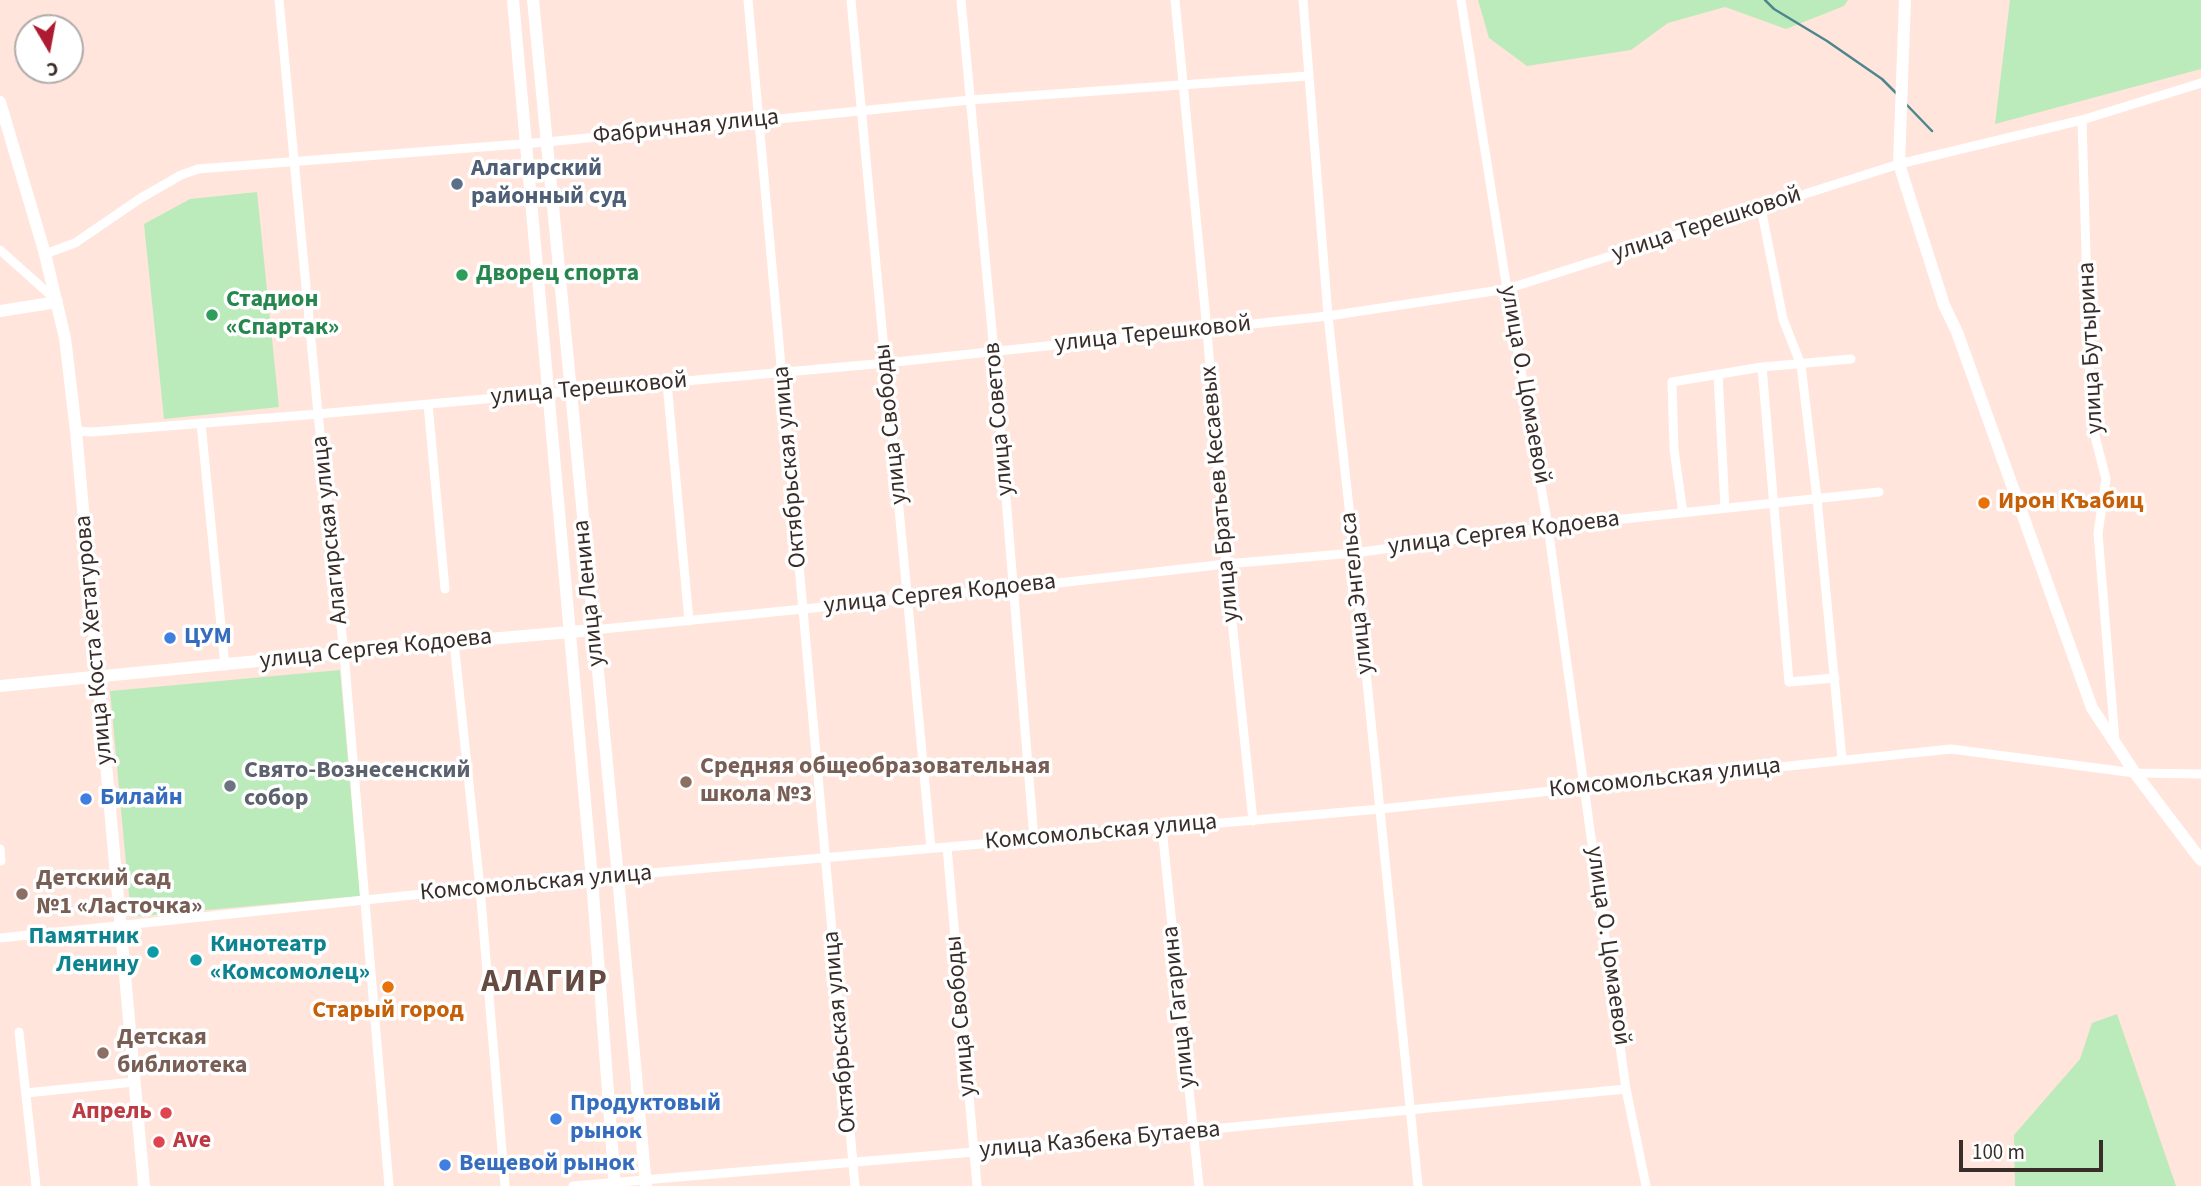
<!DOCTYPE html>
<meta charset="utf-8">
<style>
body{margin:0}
#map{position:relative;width:2201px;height:1186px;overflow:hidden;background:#ffe5dc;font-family:"Source Sans 3",sans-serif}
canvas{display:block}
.north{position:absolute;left:14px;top:14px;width:70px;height:70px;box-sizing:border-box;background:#fff;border:2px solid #b0aba9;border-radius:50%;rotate:170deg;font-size:19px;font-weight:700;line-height:28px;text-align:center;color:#392d29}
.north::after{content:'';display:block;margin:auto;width:24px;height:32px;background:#ae1a31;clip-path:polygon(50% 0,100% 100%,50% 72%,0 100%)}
.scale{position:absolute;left:1959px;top:1140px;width:144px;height:32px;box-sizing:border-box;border:4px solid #392d29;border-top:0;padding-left:9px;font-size:21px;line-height:24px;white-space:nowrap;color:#392d29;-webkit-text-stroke:5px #fff;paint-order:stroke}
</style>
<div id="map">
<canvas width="2201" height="1186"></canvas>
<div class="north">С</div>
<div class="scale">100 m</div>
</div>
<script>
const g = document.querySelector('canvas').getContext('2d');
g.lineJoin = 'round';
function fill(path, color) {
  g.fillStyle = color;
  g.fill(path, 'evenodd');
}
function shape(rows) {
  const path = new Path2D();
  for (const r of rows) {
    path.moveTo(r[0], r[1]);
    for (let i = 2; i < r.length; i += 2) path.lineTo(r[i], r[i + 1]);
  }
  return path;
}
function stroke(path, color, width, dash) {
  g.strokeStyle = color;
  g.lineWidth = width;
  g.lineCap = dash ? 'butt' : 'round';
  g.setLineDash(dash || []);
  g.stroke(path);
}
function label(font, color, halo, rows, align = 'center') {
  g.font = font + ' "Source Sans 3",sans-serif';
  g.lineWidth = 7;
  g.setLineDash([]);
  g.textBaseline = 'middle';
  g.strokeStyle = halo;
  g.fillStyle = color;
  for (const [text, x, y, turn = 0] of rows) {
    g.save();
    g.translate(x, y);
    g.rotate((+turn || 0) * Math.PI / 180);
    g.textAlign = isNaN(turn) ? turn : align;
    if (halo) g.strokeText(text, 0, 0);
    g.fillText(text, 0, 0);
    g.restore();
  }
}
const green = shape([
 [1478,0,1848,0,1844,6,1786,29,1725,7,1668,23,1631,50,1527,66,1489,38],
 [2010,0,2201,0,2201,69,1995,124],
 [257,192,279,407,164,419,144,224,190,199],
 [340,670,360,896,131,917,110,691],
 [2117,1014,2176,1186,2015,1186,2014,1135,2080,1059,2092,1023]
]);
const stream = shape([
 [1765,0,1774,9,1827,41,1882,79,1898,95],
 [1905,103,1932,131]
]);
const street = shape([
 [279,0,318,414,344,653,389,1186],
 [748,0,855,1186],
 [851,0,931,848],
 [961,0,994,352,1034,839],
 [1175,0,1207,330,1226,564,1253,821],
 [1303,0,1328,316,1354,553,1418,1186],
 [1461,0,1507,289,1548,527,1626,1089,1646,1186],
 [2082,120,2091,421,2106,479,2098,533,2115,741],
 [1761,208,1783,319,1801,365,1817,499,1842,759],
 [0,250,56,300],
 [45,254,75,243,141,198,181,175,198,169,547,142,970,100,1308,76],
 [1762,367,1789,682,1835,678],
 [1718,374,1725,508],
 [667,383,689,621],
 [428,404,445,589],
 [201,423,225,666],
 [76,431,92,432,318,414,886,363,1328,316,1507,289,1899,164,2082,120,2201,83],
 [1683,513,1674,450,1672,382,1762,367,1851,359],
 [593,630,1014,588,1226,564,1354,553,1548,527,1879,492],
 [454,642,480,888,505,1186],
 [1162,828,1199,1186],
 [947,847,977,1186],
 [0,849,1,861],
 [0,938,480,888,1380,809,1951,749,2135,773,2201,774],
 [19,1032,36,1186],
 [26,1093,134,1082],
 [573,1186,974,1152,1626,1089]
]);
const secondary = shape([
 [513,0,592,879,615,1186],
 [533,0,618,877,646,1186],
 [1905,0,1899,164,1944,305,1957,332,2092,708,2135,773,2201,860],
 [0,102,45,254,65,338,76,431,144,1186],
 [0,311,57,302],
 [0,686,454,642,593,630]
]);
const markers = [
 [457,184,7,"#5c6f8a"],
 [462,275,7,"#2e9e5b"],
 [212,315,7,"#2e9e5b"],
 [1984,503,7,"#e8710a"],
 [170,638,7,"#3f7fe0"],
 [686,782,7,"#8d6e63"],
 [230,786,7,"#6b7280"],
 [86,799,7,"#3f7fe0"],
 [22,894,7,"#8d6e63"],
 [153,952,7,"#0f9aa8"],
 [196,960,7,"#0f9aa8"],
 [388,987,7,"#e8710a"],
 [103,1053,7,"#8d6e63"],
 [166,1113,7,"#e0444e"],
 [556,1119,7,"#3f7fe0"],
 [159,1142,7,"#e0444e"],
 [445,1165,7,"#3f7fe0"]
];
const streetNames = [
 ["Фабричная улица",686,128,-6],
 ["улица Терешковой",1707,225,-18],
 ["улица Терешковой",1153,335,-6],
 ["улица Бутырина",2092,348,-93],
 ["улица О. Цомаевой",1524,385,80],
 ["улица Терешковой",589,390,-5],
 ["улица Советов",1000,419,-95],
 ["улица Свободы",892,424,-96],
 ["Октябрьская улица",791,467,-95],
 ["улица Братьев Кесаевых",1221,494,-95],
 ["Алагирская улица",331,530,-96],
 ["улица Сергея Кодоева",1504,534,-7],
 ["улица Ленина",590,593,-96],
 ["улица Энгельса",1358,593,-96],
 ["улица Сергея Кодоева",940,595,-6],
 ["улица Коста Хетагурова",95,640,-95],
 ["улица Сергея Кодоева",376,650,-6],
 ["Комсомольская улица",1665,779,-6],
 ["Комсомольская улица",1101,833,-5],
 ["Комсомольская улица",536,884,-5],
 ["улица О. Цомаевой",1607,946,82],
 ["улица Гагарина",1180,1007,-96],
 ["улица Свободы",962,1016,-95],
 ["Октябрьская улица",841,1032,-95],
 ["улица Казбека Бутаева",1100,1141,-5]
];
const serviceNames = [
 ["Алагирский",471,170],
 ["районный суд",471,198]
];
const leisureNames = [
 ["Дворец спорта",476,275],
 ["Стадион",226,301],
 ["«Спартак»",226,329]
];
const foodNames = [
 ["Ирон Къабиц",1998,503],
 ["Старый город",388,1012,"center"]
];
const shopNames = [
 ["ЦУМ",184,638],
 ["Билайн",100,799],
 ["Продуктовый",570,1105],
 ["рынок",570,1133],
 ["Вещевой рынок",459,1165]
];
const educationNames = [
 ["Средняя общеобразовательная",700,768],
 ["школа №3",700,796],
 ["Детский сад",36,880],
 ["№1 «Ласточка»",36,908],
 ["Детская",117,1039],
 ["библиотека",117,1067]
];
const worshipNames = [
 ["Свято-Вознесенский",244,772],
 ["собор",244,800]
];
const cultureNames = [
 ["Памятник",139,938],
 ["Ленину",139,966],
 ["Кинотеатр",210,946,"left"],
 ["«Комсомолец»",210,974,"left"]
];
const healthNames = [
 ["Апрель",152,1113],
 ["Ave",173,1142,"left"]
];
const districtNames = [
 ["АЛАГИР",545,984]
];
fill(green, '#bcebbb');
stroke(stream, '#4d878d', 2.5);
stroke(street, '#fff', 9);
stroke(secondary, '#fff', 12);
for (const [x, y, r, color] of markers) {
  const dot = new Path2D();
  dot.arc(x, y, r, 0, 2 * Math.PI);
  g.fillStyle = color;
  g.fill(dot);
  stroke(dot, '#fff', 2.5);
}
label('24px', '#392d29', '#fff', streetNames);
label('bold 24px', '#4e5e75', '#fff', serviceNames, 'left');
label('bold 24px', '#27864d', '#fff', leisureNames, 'left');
label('bold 24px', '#c56008', '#fff', foodNames, 'left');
label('bold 24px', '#366cbe', '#fff', shopNames, 'left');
label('bold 24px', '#785e54', '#fff', educationNames, 'left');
label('bold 24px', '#5b616d', '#fff', worshipNames, 'left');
label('bold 24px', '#0d838f', '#fff', cultureNames, 'right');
label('bold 24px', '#be3a42', '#fff', healthNames, 'right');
g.letterSpacing = '2px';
label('bold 32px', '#644a40', '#fff', districtNames);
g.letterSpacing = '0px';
</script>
